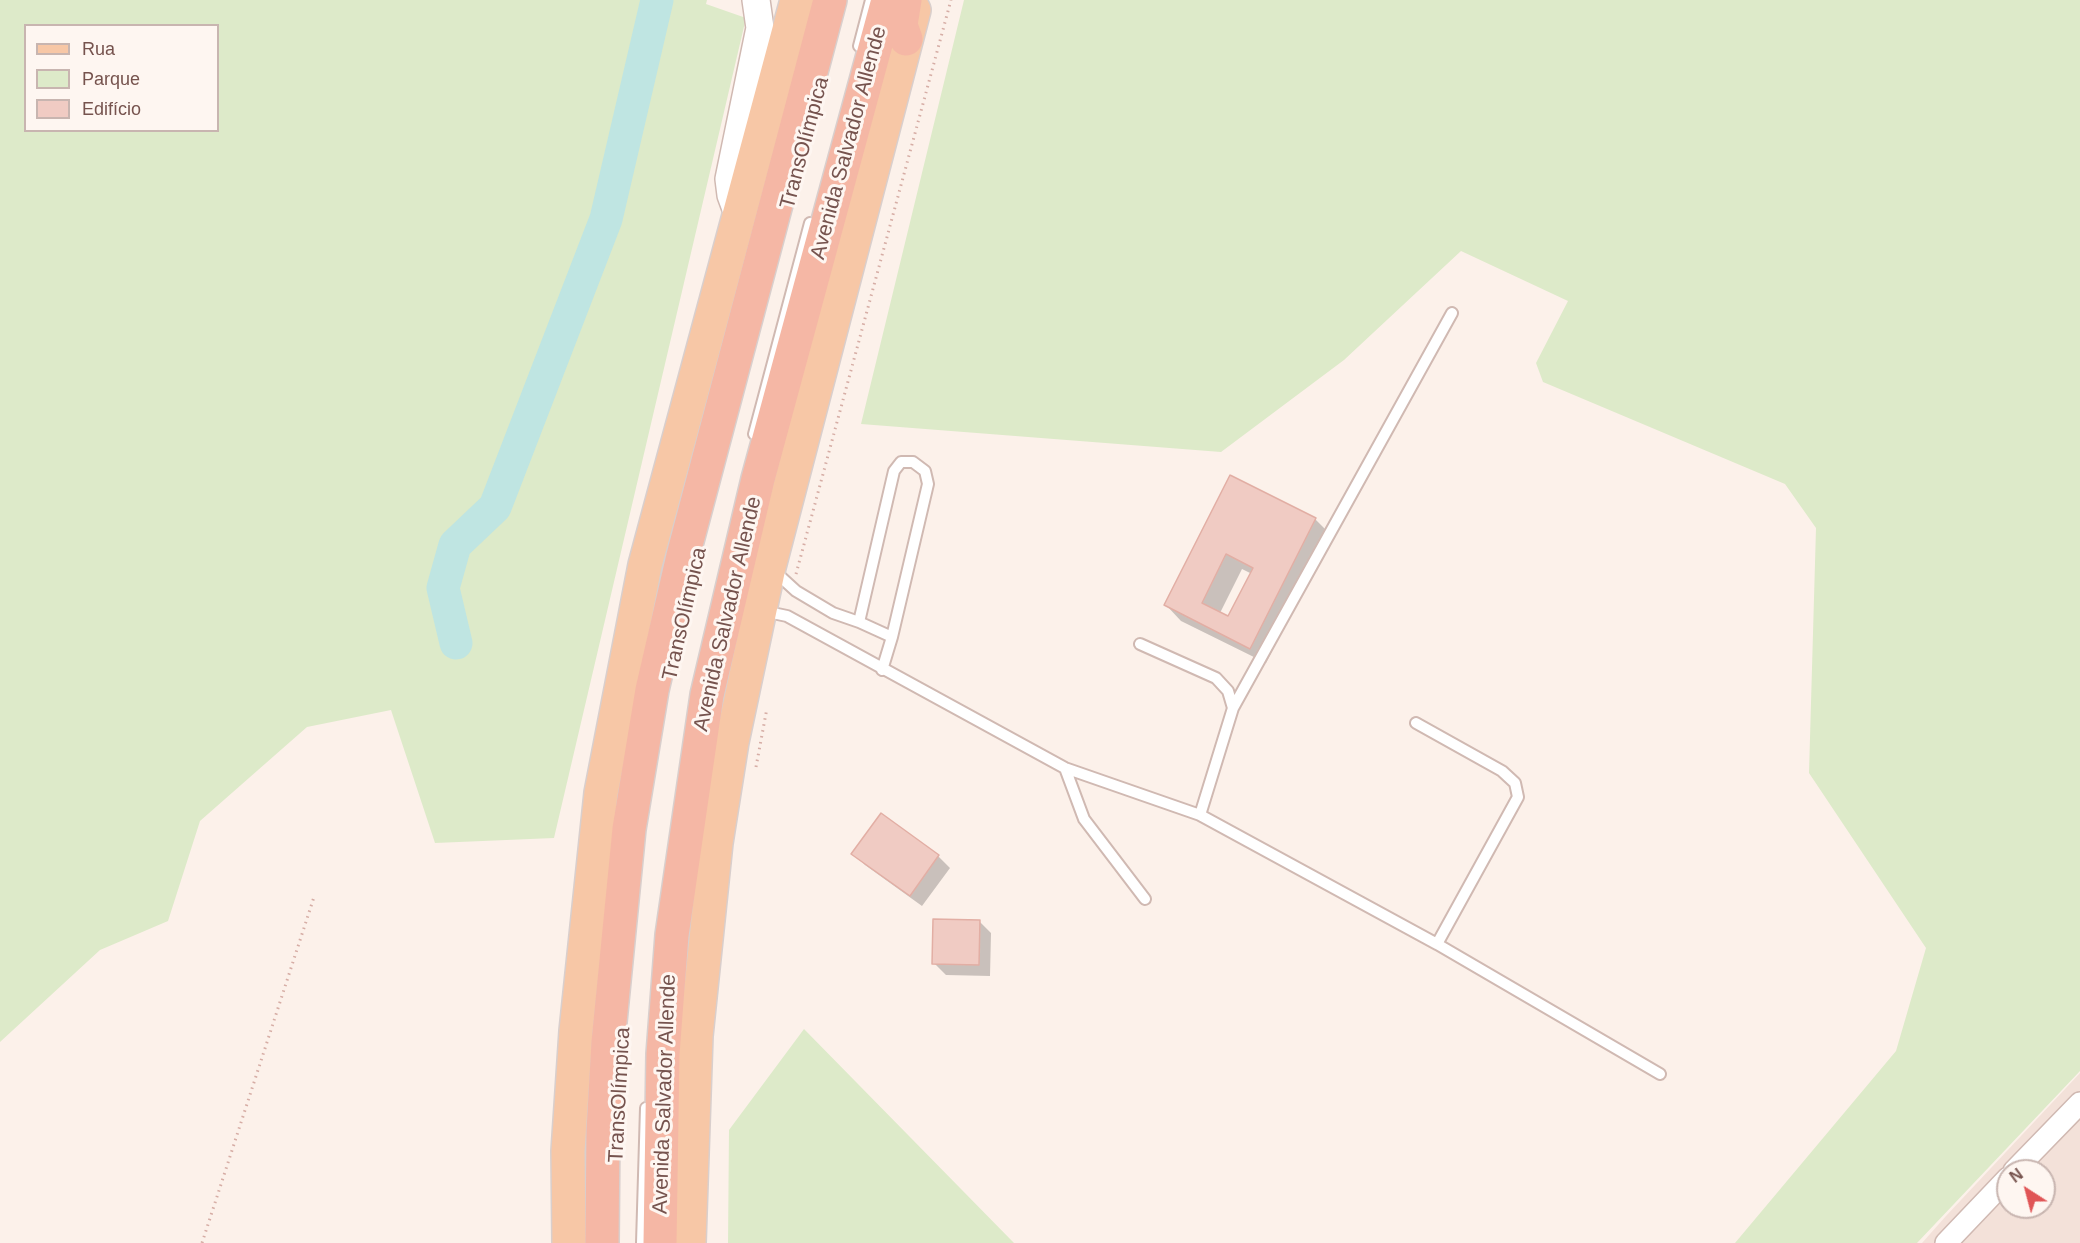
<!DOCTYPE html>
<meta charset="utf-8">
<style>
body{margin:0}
#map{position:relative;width:2080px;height:1243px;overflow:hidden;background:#fcf1ea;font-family:Arial,sans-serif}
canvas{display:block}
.legend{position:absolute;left:24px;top:24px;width:195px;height:108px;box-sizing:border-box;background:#fef6f1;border:2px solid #c8b5b0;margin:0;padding:8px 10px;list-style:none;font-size:18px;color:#76534e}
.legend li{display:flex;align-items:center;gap:12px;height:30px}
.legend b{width:30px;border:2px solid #c8b5b0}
.north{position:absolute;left:1996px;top:1159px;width:60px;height:60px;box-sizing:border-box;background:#fef6f1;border:2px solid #c8b5b0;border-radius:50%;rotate:324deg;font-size:16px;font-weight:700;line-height:24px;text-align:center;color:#76534e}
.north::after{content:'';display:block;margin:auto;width:21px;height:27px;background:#e05556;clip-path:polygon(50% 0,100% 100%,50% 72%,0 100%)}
</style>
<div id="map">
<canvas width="2080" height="1243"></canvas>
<ul class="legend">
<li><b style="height:8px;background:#f7c7a6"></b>Rua</li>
<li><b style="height:16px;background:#ddeac9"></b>Parque</li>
<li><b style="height:16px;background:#f0cbc3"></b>Edifício</li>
</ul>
<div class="north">N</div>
</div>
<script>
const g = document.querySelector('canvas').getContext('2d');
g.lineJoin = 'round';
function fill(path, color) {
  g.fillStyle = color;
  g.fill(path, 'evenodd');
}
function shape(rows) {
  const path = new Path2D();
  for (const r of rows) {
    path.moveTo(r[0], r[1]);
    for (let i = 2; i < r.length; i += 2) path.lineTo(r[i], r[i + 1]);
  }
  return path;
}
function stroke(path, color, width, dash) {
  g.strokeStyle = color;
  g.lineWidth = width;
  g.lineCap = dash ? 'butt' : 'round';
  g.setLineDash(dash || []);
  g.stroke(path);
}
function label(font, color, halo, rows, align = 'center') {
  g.font = font + ' Arial,sans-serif';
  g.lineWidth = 6;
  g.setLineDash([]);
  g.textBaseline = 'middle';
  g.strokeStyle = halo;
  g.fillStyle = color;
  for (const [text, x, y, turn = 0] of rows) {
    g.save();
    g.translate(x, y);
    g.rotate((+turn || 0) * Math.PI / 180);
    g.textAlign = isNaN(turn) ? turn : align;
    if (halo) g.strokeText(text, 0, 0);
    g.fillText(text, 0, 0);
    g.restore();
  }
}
const residential = shape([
 [2080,1073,2080,1243,1922,1243,1946,1216],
 [2008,1171,2044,1171,2044,1207,2008,1207]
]);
const green = shape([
 [0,0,707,0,706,4,746,18,554,838,435,843,391,710,307,727,200,821,168,921,100,950,0,1042],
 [26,26,218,26,218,130,26,130],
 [964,0,2080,0,2080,1071,1917,1243,1735,1243,1896,1051,1926,948,1809,773,1816,528,1785,484,1543,382,1536,363,1568,301,1461,251,1344,360,1221,452,861,424],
 [804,1029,1014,1243,728,1243,729,1130]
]);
const shadow = shape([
 [1230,477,1315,519,1331,535,1266,663,1181,621,1166,605],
 [1242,569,1252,574,1229,618,1220,613],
 [881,815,938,856,950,868,922,906,865,865,853,853],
 [979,921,991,933,990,976,946,975,934,963]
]);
const river = shape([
 [456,643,443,588,455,545,495,507,606,219,657,0]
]);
const building = shape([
 [1230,475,1316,518,1250,649,1164,605,1230,475],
 [1226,554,1253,568,1228,616,1202,603,1226,554],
 [881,813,939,855,910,896,851,854,881,813],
 [933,919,980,920,979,965,932,964,933,919]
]);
const path = shape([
 [796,574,951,0],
 [756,767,767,708],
 [202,1243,314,897]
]);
const service = shape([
 [859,46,871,0],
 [754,434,810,223],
 [773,570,796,591,833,613,859,622],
 [763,611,787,616,1065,768,1200,815,1437,944,1660,1074],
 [1140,644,1216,678,1228,691,1233,708,1200,815],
 [882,670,892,637,928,484,925,471,913,462,901,462,894,471,859,622,892,637],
 [1233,708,1452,313],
 [1416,723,1502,771,1515,783,1518,797,1437,944],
 [1065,768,1084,819,1145,899],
 [642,1243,646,1108]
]);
const minor = shape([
 [2014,1171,2080,1103],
 [1946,1243,2008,1178]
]);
const tertiary = shape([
 [738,214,731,195,729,179,760,28,756,0]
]);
const primary = shape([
 [569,1243,568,1151,576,1031,601,793,645,565,797,0],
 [689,1243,696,1036,716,843,732,742,769,567,914,10]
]);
const trunk = shape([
 [905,0,901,25,906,39],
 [602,1243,603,1131,608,1042,629,829,652,690,683,556,830,0],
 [660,1243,663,1054,672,935,707,695,758,479,888,0]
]);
const streetNames = [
 ["TransOlímpica",805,143,-75],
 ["Avenida Salvador Allende",849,143,-75],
 ["TransOlímpica",685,614,-77],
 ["Avenida Salvador Allende",728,614,-77],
 ["Avenida Salvador Allende",665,1094,-88],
 ["TransOlímpica",620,1095,-87]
];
fill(residential, '#f3e1d9');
fill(green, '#ddeac9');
fill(shadow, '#0003');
stroke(river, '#bfe5e2', 33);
fill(building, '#f0cbc3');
stroke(building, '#e2aea4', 1.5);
stroke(service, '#d0b9b2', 14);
stroke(minor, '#d0b9b2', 24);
stroke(tertiary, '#d0b9b2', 30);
stroke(primary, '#d9cfcd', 36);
stroke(trunk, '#d9cfcd', 36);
stroke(path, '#d6ada5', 3, [1.5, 4.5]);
stroke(service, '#fff', 10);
stroke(minor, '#fff', 21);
stroke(tertiary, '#fff', 27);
stroke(primary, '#f7c7a6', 33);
stroke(trunk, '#f5b7a5', 33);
label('21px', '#76534e', '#fef6f1', streetNames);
</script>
